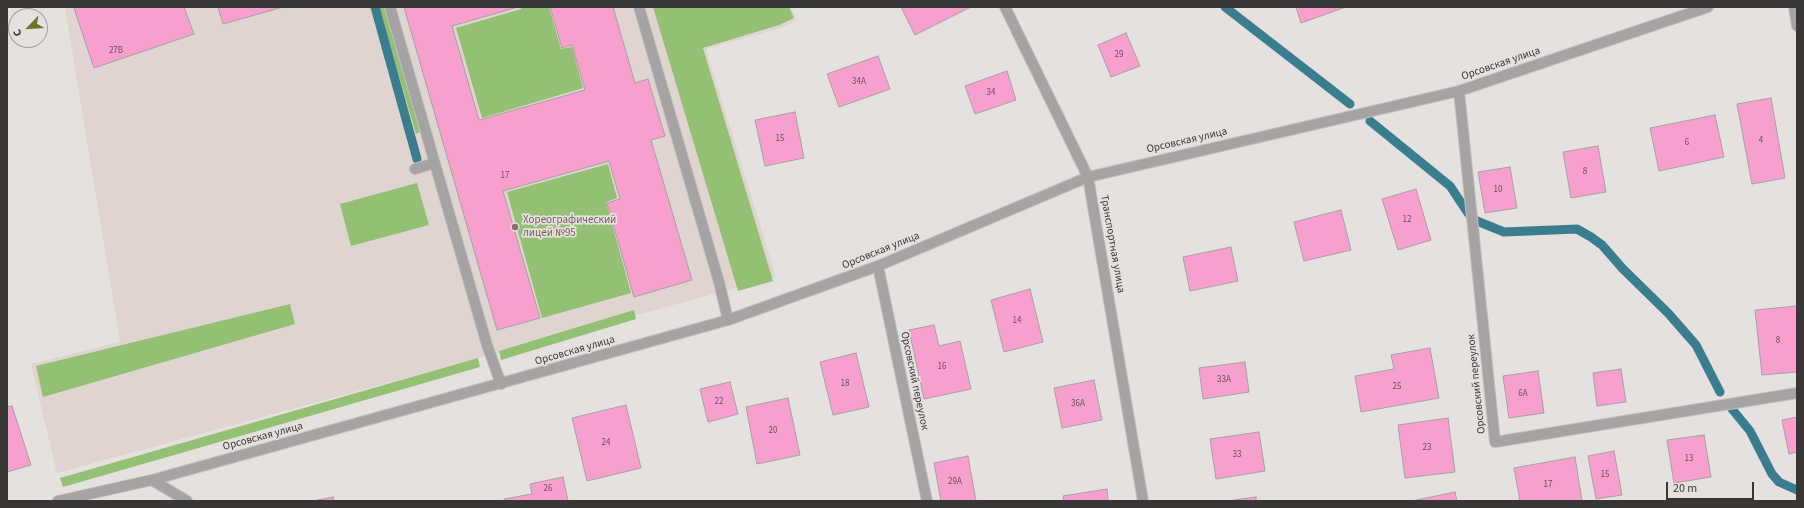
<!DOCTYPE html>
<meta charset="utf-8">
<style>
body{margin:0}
#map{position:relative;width:1804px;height:508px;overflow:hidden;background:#e5e1df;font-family:"Source Sans 3",sans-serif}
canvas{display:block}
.frame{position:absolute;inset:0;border:8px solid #383736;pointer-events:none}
.north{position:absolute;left:8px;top:8px;width:40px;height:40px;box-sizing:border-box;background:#e5e1df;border:1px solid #a09d9b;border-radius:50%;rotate:245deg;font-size:11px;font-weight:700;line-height:16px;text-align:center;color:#383736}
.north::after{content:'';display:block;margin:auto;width:14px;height:18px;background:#667827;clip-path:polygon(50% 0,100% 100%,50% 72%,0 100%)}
.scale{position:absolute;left:1666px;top:482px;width:88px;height:18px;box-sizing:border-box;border:2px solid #383736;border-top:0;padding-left:5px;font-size:12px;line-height:14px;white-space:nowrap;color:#383736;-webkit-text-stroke:3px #e5e1df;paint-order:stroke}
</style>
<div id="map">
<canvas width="1804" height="508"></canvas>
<div class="frame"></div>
<div class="north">С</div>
<div class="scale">20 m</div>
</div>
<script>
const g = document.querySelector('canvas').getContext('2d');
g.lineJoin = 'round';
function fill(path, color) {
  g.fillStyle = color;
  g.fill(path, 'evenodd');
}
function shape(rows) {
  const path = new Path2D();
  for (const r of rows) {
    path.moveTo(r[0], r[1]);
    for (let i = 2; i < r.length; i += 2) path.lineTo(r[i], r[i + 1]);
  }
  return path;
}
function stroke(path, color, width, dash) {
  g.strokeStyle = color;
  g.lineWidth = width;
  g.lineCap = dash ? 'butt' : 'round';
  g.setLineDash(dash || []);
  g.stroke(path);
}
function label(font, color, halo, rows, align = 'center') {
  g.font = font + ' "Source Sans 3",sans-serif';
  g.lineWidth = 3.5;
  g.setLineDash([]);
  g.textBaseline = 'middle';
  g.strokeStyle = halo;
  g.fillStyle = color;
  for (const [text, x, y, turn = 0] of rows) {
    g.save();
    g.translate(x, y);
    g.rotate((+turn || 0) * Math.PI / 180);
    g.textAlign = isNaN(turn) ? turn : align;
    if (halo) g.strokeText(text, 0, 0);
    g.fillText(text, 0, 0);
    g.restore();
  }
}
const built = shape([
 [65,7,791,7,797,20,780,28,706,49,776,277,57,473,31,364,120,342]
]);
const green = shape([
 [379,7,384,7,420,132,416,134],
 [521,7,549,7,561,49,572,47,583,88,482,118,456,28,521,9],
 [653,7,789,7,794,18,779,25,703,48,773,281,738,291],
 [608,164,617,198,606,202,631,293,542,318,507,192],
 [417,183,429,225,351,246,340,204],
 [290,304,295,324,43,397,36,366],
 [634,310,636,319,501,360,499,351],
 [478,358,480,367,63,487,60,478]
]);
const stream = shape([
 [375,7,417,159],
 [1225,7,1350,104],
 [1370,121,1450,186,1472,219,1504,232,1577,229,1591,237,1602,245,1623,269,1668,313,1696,345,1720,392],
 [1732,409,1750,431,1772,474,1779,482,1797,490]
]);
const building = shape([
 [78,7,184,7,194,34,94,68,74,8,78,7],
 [218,7,283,7,223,24,218,7],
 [404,7,518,7,452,26,479,120,585,90,572,45,562,48,550,7,613,7,635,83,648,79,665,136,651,140,692,280,634,297,607,203,620,199,609,161,503,191,540,318,497,330,404,7],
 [901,7,971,7,915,35,901,7],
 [1296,7,1346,7,1301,23,1296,7],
 [1126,33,1140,66,1111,77,1098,45,1126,33],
 [878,56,890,89,839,107,827,74,878,56],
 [1007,71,1016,100,975,114,965,86,1007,71],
 [1771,98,1785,178,1752,184,1737,104,1771,98],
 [795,112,804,158,765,166,755,120,795,112],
 [1715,115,1724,157,1659,171,1650,128,1715,115],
 [1598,146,1606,192,1571,198,1563,152,1598,146],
 [1510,167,1517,208,1485,213,1478,172,1510,167],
 [1416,189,1431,240,1398,250,1382,199,1416,189],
 [1341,210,1351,250,1304,261,1294,222,1341,210],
 [1231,247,1238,281,1190,291,1183,257,1231,247],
 [1030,289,1043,342,1004,352,991,300,1030,289],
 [1797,306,1797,372,1762,375,1755,310,1797,306],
 [934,325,939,346,960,341,971,389,924,399,909,330,934,325],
 [1430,348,1439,398,1361,412,1355,376,1394,369,1391,355,1430,348],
 [856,353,869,407,833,415,820,362,856,353],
 [1245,362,1249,392,1203,399,1199,368,1245,362],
 [1621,369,1626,402,1597,406,1593,373,1621,369],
 [1538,371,1544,413,1509,418,1503,376,1538,371],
 [1094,380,1102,420,1062,428,1054,388,1094,380],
 [730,382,738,414,708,422,700,389,730,382],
 [788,398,800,455,757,464,746,407,788,398],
 [626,405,641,468,587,481,572,418,626,405],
 [12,406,31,465,7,472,7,407,12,406],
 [1797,417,1797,452,1789,454,1782,420,1797,417],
 [1448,418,1455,472,1405,478,1398,425,1448,418],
 [1259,432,1265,471,1216,479,1210,439,1259,432],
 [1704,435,1711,477,1674,483,1667,440,1704,435],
 [1614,451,1622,495,1596,499,1588,456,1614,451],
 [968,456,976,501,941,501,934,463,968,456],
 [1575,457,1582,501,1520,501,1514,468,1575,457],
 [563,477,568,501,505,501,504,499,532,494,530,484,563,477],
 [1107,489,1108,501,1064,501,1063,496,1107,489],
 [1455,492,1457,501,1412,501,1455,492],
 [333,497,334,501,313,501,333,497],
 [1256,497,1256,501,1227,501,1256,497]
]);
const service = shape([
 [390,7,487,345,501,384],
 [639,7,719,282,728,320],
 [415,169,434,163]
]);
const minor = shape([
 [1005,7,1088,177,1143,501],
 [1794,7,1797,26],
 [1459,91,1495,442,1797,393],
 [878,266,927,501],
 [152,480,187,501],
 [58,501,152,480,728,320,878,266,1088,177,1459,91,1708,7]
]);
const markers = [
 [515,227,4,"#8d6e63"]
];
const numberNames = [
 ["27В",116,51],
 ["29",1119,55],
 ["34А",859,82],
 ["34",991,93],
 ["15",780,139],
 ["4",1761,141],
 ["6",1687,143],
 ["8",1585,172],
 ["17",505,176],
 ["10",1498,190],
 ["12",1407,220],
 ["14",1017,321],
 ["8",1778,341],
 ["16",942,367],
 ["33А",1224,380],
 ["18",845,384],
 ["25",1397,387],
 ["6А",1523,394],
 ["22",719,402],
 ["36А",1078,404],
 ["20",773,431],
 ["24",606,443],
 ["23",1427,448],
 ["33",1237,455],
 ["13",1689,459],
 ["15",1605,475],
 ["29А",955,482],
 ["17",1548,485],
 ["26",548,489]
];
const streetNames = [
 ["Орсовская улица",1501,64,-19],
 ["Орсовская улица",1187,141,-13],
 ["Транспортная улица",1112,244,80],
 ["Орсовская улица",881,251,-22],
 ["Орсовская улица",575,351,-16],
 ["Орсовский переулок",914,381,78],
 ["Орсовский переулок",1477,384,-96],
 ["Орсовская улица",263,437,-15]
];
const educationNames = [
 ["Хореографический",523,221],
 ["лицей №95",523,234]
];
fill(built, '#dfd4cf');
fill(green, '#94c074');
stroke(stream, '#3a7d8e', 9);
fill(building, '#f8a0cd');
stroke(building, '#a5a1a3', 1);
stroke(service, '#c2bfbd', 12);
stroke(minor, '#c2bfbd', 12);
stroke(service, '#a5a3a3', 10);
stroke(minor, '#a5a3a3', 10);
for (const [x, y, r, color] of markers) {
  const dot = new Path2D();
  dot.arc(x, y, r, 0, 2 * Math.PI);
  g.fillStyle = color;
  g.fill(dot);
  stroke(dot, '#e5e1df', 1.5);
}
label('9px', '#68515c', null, numberNames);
label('11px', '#383736', '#e5e1df', streetNames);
label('11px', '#785e54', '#e5e1df', educationNames, 'left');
</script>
